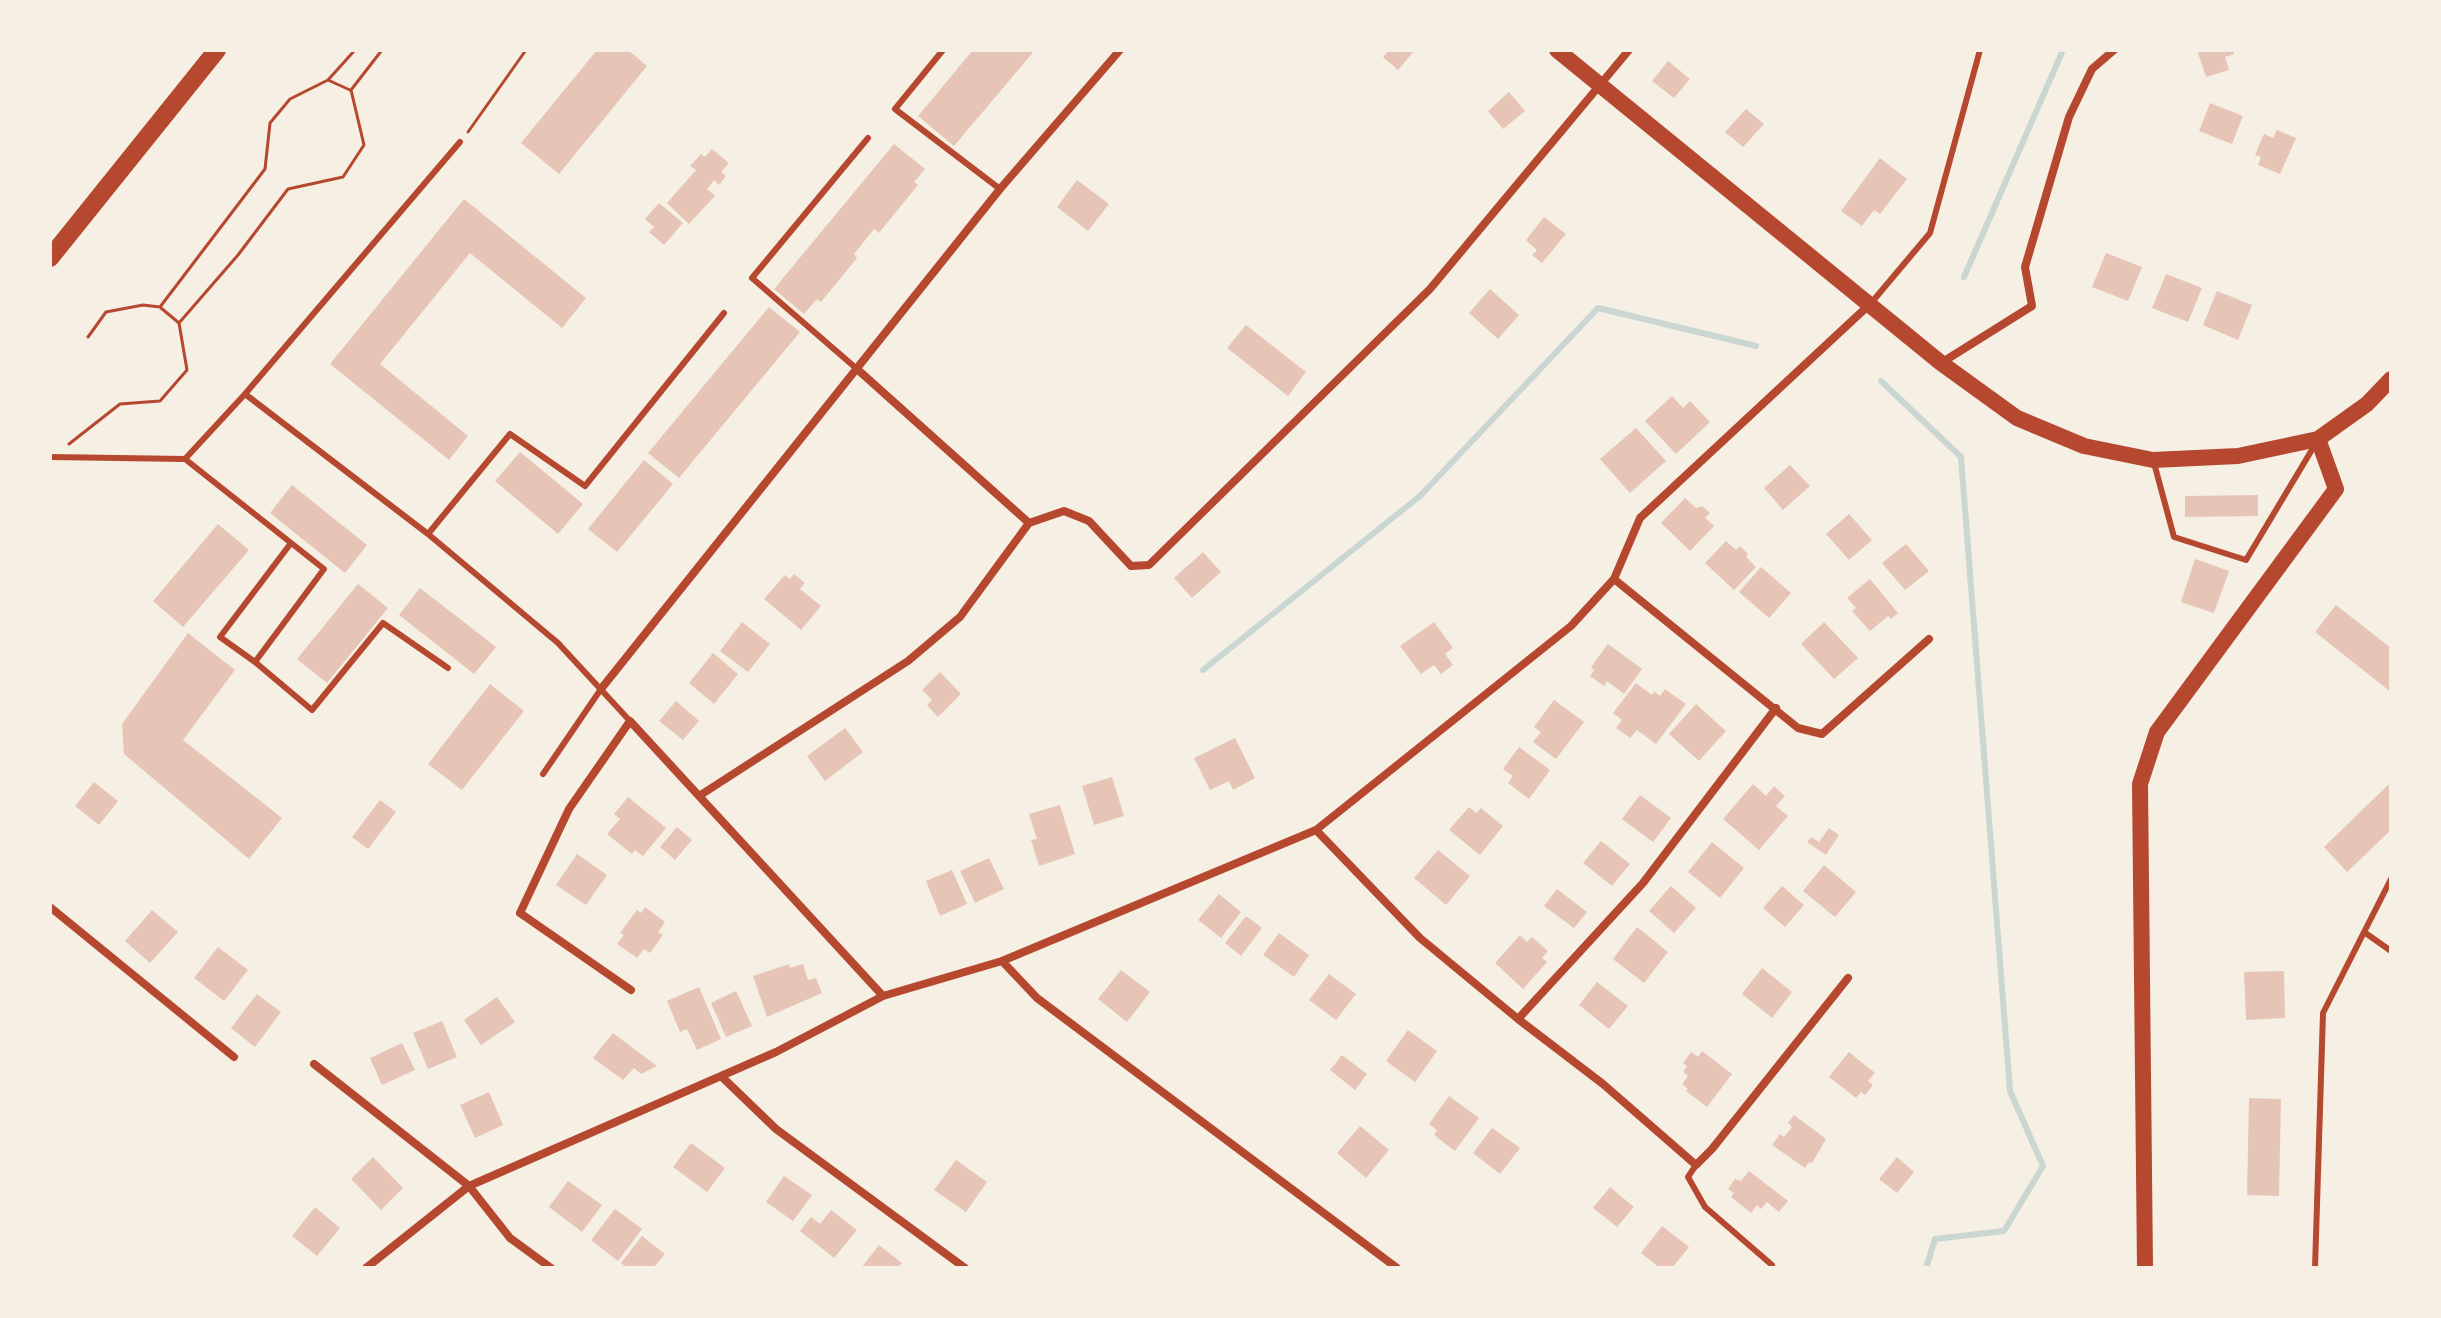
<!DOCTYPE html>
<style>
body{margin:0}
#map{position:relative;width:2441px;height:1318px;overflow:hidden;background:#f6efe4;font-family:Lato,sans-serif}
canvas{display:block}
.frame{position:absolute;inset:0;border:52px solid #f6efe4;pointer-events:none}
</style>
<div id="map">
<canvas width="2441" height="1318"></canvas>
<div class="frame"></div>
</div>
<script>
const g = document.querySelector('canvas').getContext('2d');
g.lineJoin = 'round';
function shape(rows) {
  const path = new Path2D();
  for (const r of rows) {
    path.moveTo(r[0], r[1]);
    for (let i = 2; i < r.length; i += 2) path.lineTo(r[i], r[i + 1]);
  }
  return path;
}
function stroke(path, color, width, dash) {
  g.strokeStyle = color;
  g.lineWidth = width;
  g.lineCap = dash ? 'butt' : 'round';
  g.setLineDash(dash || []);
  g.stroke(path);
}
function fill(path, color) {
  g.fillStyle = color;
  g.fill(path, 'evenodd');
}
const stream = shape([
 [1964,277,2063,50],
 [1881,381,1961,457,2010,1091,2043,1166,2004,1231,1935,1239,1926,1268],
 [1203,670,1420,496,1598,308,1756,346]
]);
const building = shape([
 [597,50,628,50,647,66,559,174,521,143],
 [973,50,1035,50,954,146,918,116],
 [1389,50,1415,50,1398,70,1383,57],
 [2197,50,2233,50,2234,54,2225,57,2229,70,2206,77],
 [1668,61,1690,79,1674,98,1652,81],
 [1509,92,1525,111,1503,129,1488,111],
 [2210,103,2243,116,2232,144,2199,131],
 [1746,109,1764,124,1743,147,1725,132],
 [2277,130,2296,138,2280,174,2258,165,2261,157,2255,155,2264,134,2273,138],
 [894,144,925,169,914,182,918,185,879,233,874,229,854,254,857,258,821,302,817,299,804,314,774,289],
 [712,149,729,163,721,172,726,176,719,185,714,180,707,189,715,196,689,224,667,203,696,170,690,166,701,154,705,157],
 [1880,158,1907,179,1880,214,1874,210,1862,226,1841,211],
 [1077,180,1109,204,1088,231,1057,207],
 [464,199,586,298,562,328,470,253,380,364,468,436,449,460,330,364],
 [659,203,683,223,664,245,649,232,654,227,645,219],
 [1544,217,1566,234,1542,263,1532,255,1537,250,1526,240],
 [2106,253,2142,267,2128,301,2092,287],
 [2166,274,2202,288,2188,322,2152,308],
 [1490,289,1519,315,1498,339,1469,313],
 [2217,291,2252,305,2238,340,2203,325],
 [769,307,800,332,679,478,648,453],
 [1246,325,1306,372,1288,396,1227,348],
 [1672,396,1683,408,1690,401,1710,422,1676,454,1645,421],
 [1636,428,1666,461,1630,493,1600,459],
 [520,452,583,504,558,534,495,481],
 [644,460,673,484,617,552,588,529],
 [1790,465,1810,486,1783,510,1764,488],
 [292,485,367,545,345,573,270,513],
 [2258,495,2258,516,2185,517,2185,496],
 [1685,498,1696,508,1702,506,1710,513,1705,518,1714,526,1690,551,1661,523],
 [1849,514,1872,540,1849,560,1826,534],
 [218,524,249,550,183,627,153,601],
 [1726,541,1736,550,1740,546,1748,554,1746,557,1756,567,1734,590,1705,563],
 [1906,544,1929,571,1905,590,1882,563],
 [1203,552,1221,572,1192,598,1174,578],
 [2195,559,2229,571,2214,613,2181,602],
 [1761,567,1791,593,1769,618,1739,592],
 [794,574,805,583,800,589,821,606,801,630,764,599,785,575,790,579],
 [1870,579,1898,613,1891,619,1888,616,1870,631,1852,611,1856,608,1847,598],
 [358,584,388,608,327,683,297,659],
 [420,588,496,647,474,674,399,615],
 [2336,605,2391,648,2391,692,2315,632],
 [742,622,770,644,748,672,720,651],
 [1434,622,1453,648,1445,654,1453,665,1441,674,1434,665,1421,674,1400,646],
 [1824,622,1858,658,1834,679,1801,644],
 [188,633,235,670,183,740,282,818,249,859,124,754,122,724],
 [1608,644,1642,669,1624,694,1607,681,1604,686,1590,676,1594,670,1591,667],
 [713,653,738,674,714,704,689,683],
 [940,672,961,694,938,717,927,705,932,700,922,690],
 [1636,683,1652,695,1654,691,1660,696,1665,689,1686,704,1656,744,1637,730,1630,738,1616,728,1622,720,1613,713],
 [490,684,524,711,462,790,428,764],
 [1554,700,1584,722,1556,759,1533,742,1541,732,1534,727],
 [676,701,699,721,683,740,659,721],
 [1696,704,1726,731,1699,761,1669,734],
 [845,728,863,752,825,781,807,756],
 [1235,738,1255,778,1233,790,1229,781,1210,790,1194,758],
 [1519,747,1550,770,1529,799,1508,783,1513,776,1503,769],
 [1112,777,1124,816,1094,825,1082,786],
 [94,782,118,801,99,825,75,806],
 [2391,782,2391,830,2347,872,2324,847],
 [1753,784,1766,796,1774,786,1785,796,1776,806,1788,816,1759,850,1723,819],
 [1640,795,1671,818,1653,842,1622,819],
 [628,797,666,828,643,856,635,850,632,854,607,834,620,819,614,814],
 [380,800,396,812,368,849,352,837],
 [1060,805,1075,854,1039,866,1031,840,1037,839,1029,814],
 [1469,807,1476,813,1481,808,1503,826,1480,855,1449,830],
 [677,827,692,840,675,860,660,847],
 [1829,828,1839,835,1826,855,1807,842,1811,837,1819,842],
 [1601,841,1630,864,1612,886,1583,863],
 [1712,842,1744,868,1720,898,1688,872],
 [1438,850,1470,876,1446,905,1414,878],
 [577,854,607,875,586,905,556,885],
 [989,858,1004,889,975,903,960,871],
 [1824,865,1856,892,1835,917,1803,891],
 [952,870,967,904,940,916,926,881],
 [1671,886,1696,908,1674,933,1649,911],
 [1782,886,1804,905,1785,927,1763,908],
 [1557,889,1587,912,1574,928,1544,906],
 [1219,894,1241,912,1221,938,1198,920],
 [645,907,665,922,658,932,663,935,650,953,644,949,637,958,617,944,624,935,620,933,637,910,641,913],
 [152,910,178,932,150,963,125,941],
 [1246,916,1262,928,1241,956,1225,943],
 [1637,927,1668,952,1644,983,1613,959],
 [1279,933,1309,955,1294,977,1263,955],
 [1520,935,1527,942,1532,937,1548,951,1542,958,1547,962,1523,989,1495,963],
 [218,947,248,970,224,1001,194,978],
 [789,964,790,968,803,964,808,980,816,978,822,993,767,1017,753,976],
 [1762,968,1792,992,1772,1018,1742,994],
 [1121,970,1150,992,1127,1022,1098,999],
 [2284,971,2285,1018,2246,1020,2244,972],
 [1329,974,1356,994,1336,1020,1309,1000],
 [1597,982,1628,1006,1609,1029,1579,1005],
 [699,987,721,1039,697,1050,687,1029,680,1032,667,1001],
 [736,991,752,1026,726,1037,711,1003],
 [257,994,281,1012,255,1047,231,1028],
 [497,997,515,1022,481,1045,464,1020],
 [442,1021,457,1057,428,1069,413,1033],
 [1408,1030,1437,1051,1415,1082,1386,1061],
 [613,1033,657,1066,641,1074,634,1068,623,1080,593,1058],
 [402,1043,415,1070,382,1085,370,1058],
 [1702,1051,1732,1074,1707,1107,1686,1091,1688,1089,1682,1084,1688,1076,1683,1072,1687,1066,1683,1063,1691,1052,1698,1057],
 [1849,1052,1875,1073,1868,1081,1873,1085,1865,1095,1861,1092,1856,1098,1829,1077],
 [1342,1055,1367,1074,1355,1090,1330,1070],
 [489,1092,503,1125,475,1138,460,1105],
 [1449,1096,1479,1118,1455,1151,1434,1135,1437,1130,1429,1124],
 [2249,1098,2281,1099,2279,1196,2247,1195],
 [1794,1115,1826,1139,1812,1163,1809,1162,1805,1168,1772,1145,1780,1134,1784,1137,1792,1127,1788,1123],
 [1360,1126,1389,1150,1366,1178,1337,1153],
 [1492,1128,1520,1148,1500,1174,1473,1153],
 [691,1143,725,1168,707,1192,673,1167],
 [373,1157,403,1188,381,1210,351,1179],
 [1897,1157,1914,1172,1897,1193,1879,1179],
 [956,1160,987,1182,966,1212,934,1190],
 [1749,1171,1788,1201,1779,1212,1767,1202,1761,1209,1757,1205,1751,1213,1731,1197,1734,1193,1728,1189,1735,1179,1741,1181],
 [784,1176,812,1195,793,1221,766,1202],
 [568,1181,602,1205,582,1232,549,1207],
 [1610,1187,1634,1207,1617,1227,1593,1208],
 [315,1207,340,1228,317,1256,292,1236],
 [615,1209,642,1229,618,1261,591,1240],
 [831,1210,857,1230,834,1258,800,1231,811,1217,820,1224],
 [1662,1226,1689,1247,1672,1268,1660,1268,1641,1253],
 [642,1236,665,1254,653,1268,627,1268,621,1263],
 [879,1245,902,1263,897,1268,861,1268]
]);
const path = shape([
 [328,80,350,90],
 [468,132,526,50],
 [161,308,179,323],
 [88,337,106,312,143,305,160,307,265,169,270,123,290,99,328,80,355,50],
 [69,444,120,404,160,401,187,370,179,323,238,255,288,189,343,177,364,145,351,90,382,50]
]);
const service = shape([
 [943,50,895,109,1000,189],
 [1872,302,1930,233,1980,50],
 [857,369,752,278,868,138],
 [245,394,428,534,558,643,630,721],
 [50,457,185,459,324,569,255,662,312,710,383,623,448,668],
 [185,459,245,394,460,142],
 [2154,463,2174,537,2246,560,2316,443],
 [428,534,510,434,585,486,724,313],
 [255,662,220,637,291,543],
 [543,774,601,689],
 [2364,932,2391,951],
 [1696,1165,1688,1177,1705,1207,1772,1265],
 [2315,1268,2323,1013,2391,879]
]);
const minor = shape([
 [1941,363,2032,306,2025,267,2069,117,2092,69,2114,50],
 [857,369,1029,523],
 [1614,579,1798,728,1822,734,1929,639],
 [601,689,1000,189,1120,50],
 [699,796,908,661,960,617,1029,523,1064,511,1089,521,1131,566,1149,565,1430,289,1629,50],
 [1316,830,1420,938,1518,1019,1603,1084,1696,1165,1712,1149,1848,978],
 [50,907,234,1057],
 [1002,961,1037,998,1397,1268],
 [631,990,520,913,569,809,630,721,883,996],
 [1518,1019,1643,883,1776,708],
 [314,1064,469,1186,510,1238,551,1268],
 [721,1076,776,1129,965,1268],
 [366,1268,469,1186,776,1052,883,996,1002,961,1316,830,1571,626,1614,579,1640,518,1869,305]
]);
const secondary = shape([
 [1557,50,1941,363,2017,418,2084,446,2153,460,2238,456,2318,439,2367,404,2391,379],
 [2145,1268,2140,784,2157,732,2336,489,2318,439]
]);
const primary = shape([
 [50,258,217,50]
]);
stroke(stream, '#c9d6d2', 6);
fill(building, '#e6c5b7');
stroke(path, '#b5482f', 3);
stroke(service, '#b5482f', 6);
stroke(minor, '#b5482f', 8);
stroke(secondary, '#b5482f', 16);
stroke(primary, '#b5482f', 18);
</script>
